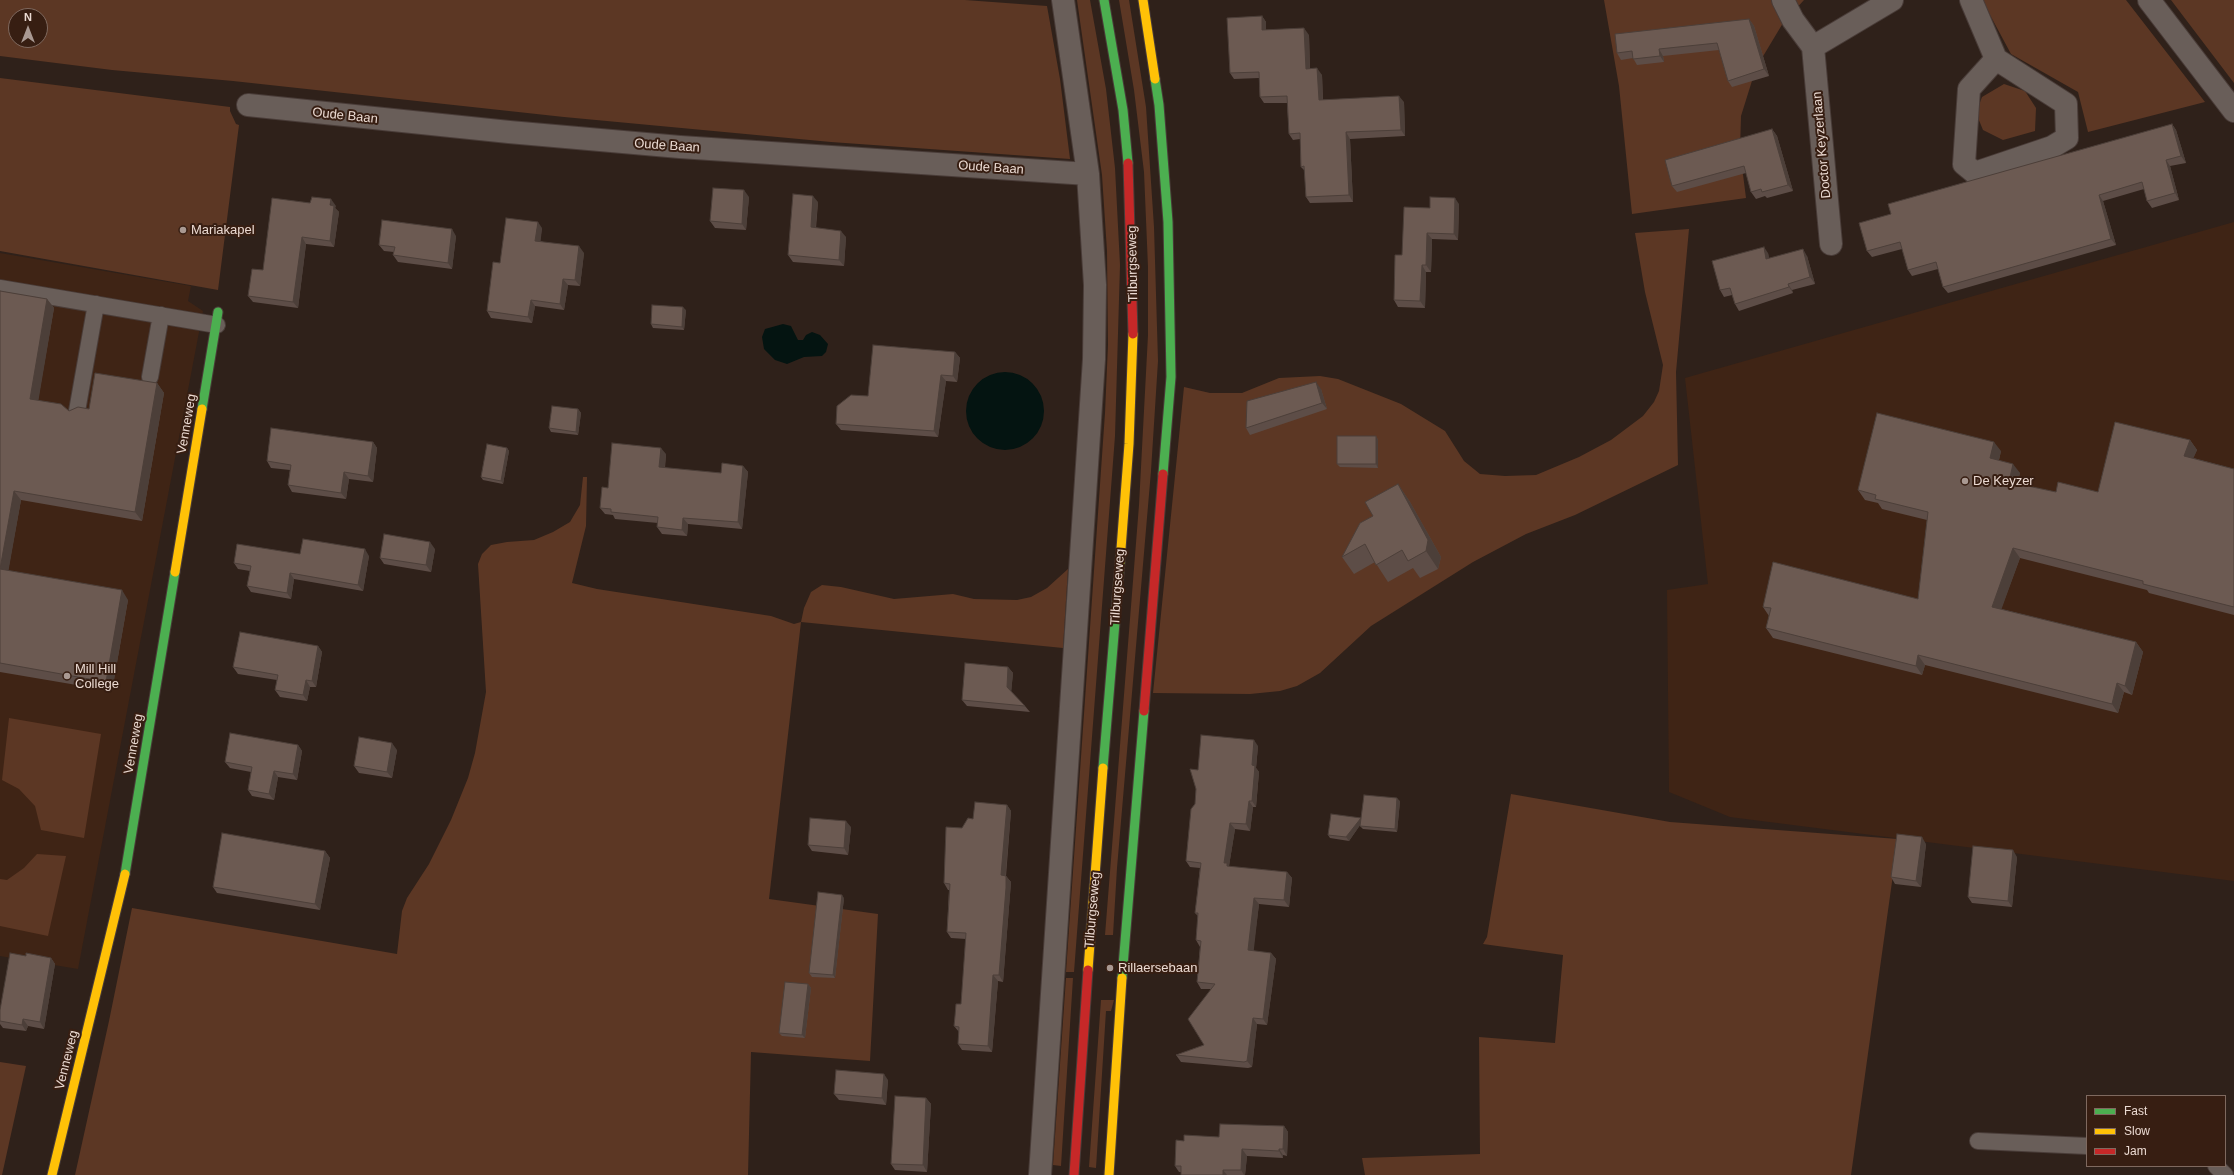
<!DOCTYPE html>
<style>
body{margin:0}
#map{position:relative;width:2234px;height:1175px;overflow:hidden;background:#2f211a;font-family:Helvetica,sans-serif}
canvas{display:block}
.legend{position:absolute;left:2086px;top:1095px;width:140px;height:72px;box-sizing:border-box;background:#371e12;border:1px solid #7f695f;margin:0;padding:5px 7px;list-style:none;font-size:12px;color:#ebdad2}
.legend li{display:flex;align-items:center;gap:8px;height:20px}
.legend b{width:20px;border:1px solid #7f695f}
.north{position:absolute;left:8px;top:8px;width:40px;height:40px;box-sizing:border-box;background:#371e12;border:1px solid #7f695f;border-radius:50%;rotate:0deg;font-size:11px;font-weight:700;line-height:16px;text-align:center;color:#ebdad2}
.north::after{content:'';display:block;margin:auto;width:14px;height:18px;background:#a99992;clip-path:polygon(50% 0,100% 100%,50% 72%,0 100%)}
</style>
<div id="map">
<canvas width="2234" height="1175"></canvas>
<ul class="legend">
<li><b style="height:5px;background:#4caf50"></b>Fast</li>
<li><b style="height:5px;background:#ffc107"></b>Slow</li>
<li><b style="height:5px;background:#c62828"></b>Jam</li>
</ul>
<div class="north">N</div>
</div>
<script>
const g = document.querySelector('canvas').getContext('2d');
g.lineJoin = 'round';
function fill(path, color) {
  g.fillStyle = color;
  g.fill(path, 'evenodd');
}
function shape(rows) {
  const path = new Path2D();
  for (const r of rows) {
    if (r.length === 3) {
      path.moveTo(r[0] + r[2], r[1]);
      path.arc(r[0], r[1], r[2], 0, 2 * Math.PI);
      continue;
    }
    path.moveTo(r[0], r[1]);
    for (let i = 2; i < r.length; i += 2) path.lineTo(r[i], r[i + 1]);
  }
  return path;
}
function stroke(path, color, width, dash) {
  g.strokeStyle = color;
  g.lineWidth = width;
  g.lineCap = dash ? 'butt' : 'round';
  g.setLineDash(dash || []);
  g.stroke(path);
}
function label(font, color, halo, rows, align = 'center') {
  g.font = font + ' Helvetica,sans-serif';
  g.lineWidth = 4;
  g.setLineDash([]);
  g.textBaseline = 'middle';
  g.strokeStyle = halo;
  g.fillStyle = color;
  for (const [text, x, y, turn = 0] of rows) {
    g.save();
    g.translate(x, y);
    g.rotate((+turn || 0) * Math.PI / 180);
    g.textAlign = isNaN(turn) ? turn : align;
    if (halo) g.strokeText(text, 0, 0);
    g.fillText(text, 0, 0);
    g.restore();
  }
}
const built = shape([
 [2234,222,2234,881,1730,817,1669,792,1667,590,1708,584,1685,378],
 [0,253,191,286,188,301,203,311,78,969,0,956]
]);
const green = shape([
 [0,0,965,0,1047,6,1060,79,1070,159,831,142,564,117,233,81,112,70,0,56],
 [16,16,40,16,40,40,16,40],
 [1077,0,1090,0,1106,89,1115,168,1120,265,1115,436,1074,972,1066,972,1105,413,1108,345,1107,251,1102,175],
 [1119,0,1129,0,1146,107,1154,227,1158,361,1151,471,1117,868,1113,935,1105,935,1139,505,1148,335,1148,267,1144,172,1134,90],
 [1604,0,1804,0,1783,23,1756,68,1741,116,1740,151,1746,198,1632,214,1619,86],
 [1982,0,2126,0,2205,102,2088,132,2078,92,2011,54],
 [2171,0,2234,0,2234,83,2215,58],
 [0,78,230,107,230,111,236,124,239,125,218,290,0,251],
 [2004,84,2025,91,2036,108,2035,131,2003,140,1983,130,1976,113,1982,97],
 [1689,229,1676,372,1678,465,1575,515,1526,534,1473,562,1371,626,1320,673,1297,686,1280,691,1250,694,1153,693,1184,387,1210,393,1242,393,1279,378,1320,376,1338,379,1401,404,1445,431,1464,461,1480,474,1505,476,1536,475,1579,457,1611,440,1643,416,1654,402,1659,391,1663,365,1645,292,1635,233],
 [583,477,587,477,586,526,572,583,597,589,771,616,794,624,801,622,804,608,811,592,822,585,841,587,894,599,953,594,974,599,1017,600,1031,597,1047,588,1068,569,1063,648,801,622,769,899,878,914,870,1061,751,1052,748,1175,75,1175,109,1021,132,908,397,954,402,911,407,898,429,864,451,820,468,778,475,753,486,692,478,564,482,554,491,545,507,542,534,540,553,532,570,522,580,505],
 [9,718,101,734,84,838,41,830,35,806,19,789,2,780],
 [1511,794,1670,822,1898,839,1851,1175,1365,1175,1362,1158,1480,1154,1479,1037,1555,1043,1563,955,1483,944,1487,937],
 [37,854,66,856,48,936,0,926,0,879,7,880,24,868],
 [1066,978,1073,978,1061,1166,1053,1165],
 [1101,1000,1114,1000,1111,1011,1106,1011,1096,1168,1089,1167],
 [0,1062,26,1066,2,1175,0,1175]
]);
const water = shape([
 [783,324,791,326,798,340,803,340,806,335,812,332,820,335,828,344,826,352,822,356,804,357,787,364,775,360,764,349,762,337,765,329],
 [1005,411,39]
]);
const lane = shape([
 [0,288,217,325],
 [150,377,161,315],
 [77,411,96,304],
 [1978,1141,2087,1146],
 [2216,1166,2225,1175]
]);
const street = shape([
 [1783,0,1793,20,1813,47],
 [1971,0,1996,59],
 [2149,0,2234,111],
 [1996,59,2066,104,2067,138,2052,147,1975,173,1964,164,1969,89,1996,59],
 [248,105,509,132,680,147,1088,174],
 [1831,244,1813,47,1892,0],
 [1040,1175,1094,359,1095,285,1088,174,1063,0]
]);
const fast = shape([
 [1104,0,1123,110,1128,163],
 [1155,79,1159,105,1168,222,1171,377,1163,474],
 [202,409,218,312],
 [1103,768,1120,562],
 [125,874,175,572],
 [1122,978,1144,711]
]);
const slow = shape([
 [1143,0,1155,79],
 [1120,562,1129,444,1133,334],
 [175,572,202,409],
 [1088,970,1103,768],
 [52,1175,125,874],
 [1109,1175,1122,978]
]);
const jam = shape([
 [1128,163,1133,334],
 [1144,711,1163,474],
 [1074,1175,1088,970]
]);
const wall = shape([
 [1262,16,1266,22,1266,30,1309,35,1310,69,1322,75,1323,100,1404,102,1405,136,1350,139,1353,202,1310,203,1306,197,1305,171,1301,167,1300,139,1293,140,1289,134,1287,103,1264,103,1260,97,1259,78,1234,79,1230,73],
 [1749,19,1754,26,1769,76,1732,87,1728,81,1719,50,1663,56,1664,62,1637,65,1633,58,1621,60,1617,53],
 [2172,124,2176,130,2186,163,2170,166,2179,200,2152,208,2147,201,2144,189,2103,201,2116,245,1948,293,1943,287,1938,269,1912,276,1908,270,1902,249,1872,257,1867,251,1891,214],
 [1772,129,1777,136,1793,191,1767,198,1765,196,1756,199,1751,192,1746,173,1677,192,1672,186],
 [749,197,746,230,715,228,710,221],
 [818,202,816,228,846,237,844,266,793,262,788,255],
 [1459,204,1458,240,1432,239,1431,272,1426,272,1425,308,1398,307,1394,300,1402,255,1430,208],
 [336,206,335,208,339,212,334,247,306,244,298,308,253,302,248,296,263,270],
 [542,228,540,241,584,253,580,286,568,285,564,310,535,306,532,323,491,318,487,311,500,263],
 [456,236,452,269,398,262,393,255,394,252,384,251,379,245],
 [1768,253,1769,259,1807,256,1815,284,1792,290,1793,293,1739,311,1735,304,1732,295,1724,297,1720,290],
 [0,291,47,299,54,308,38,400,69,411,89,409,157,383,164,393,142,521,21,500,8,571,128,600,112,691,0,672],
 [686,310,684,330,653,328,651,324],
 [955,352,960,358,957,382,946,381,938,437,841,430,836,424,868,396],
 [1321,389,1327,409,1250,435,1246,428],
 [578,409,581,413,578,435,551,432,549,428],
 [1376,436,1378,440,1378,468,1340,467,1337,464],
 [2190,440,2197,450,2193,458,2234,469,2234,615,2149,593,2147,590,2020,558,2001,609,2136,642,2143,652,2132,695,2124,692,2118,713,1925,665,1922,675,1773,638,1766,628,1769,616,1763,607,1918,599,1927,520,1882,509,1878,503,1865,500,1858,490,2001,451,1999,460,2020,473,2017,484,2056,492,2098,492],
 [373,442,377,448,373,482,349,479,346,499,292,492,288,485,290,470,271,468,267,461],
 [507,448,509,451,503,484,483,480,481,477],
 [666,454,665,468,721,473,743,466,748,472,742,529,688,524,687,536,662,534,657,527,658,523,615,519,613,515,605,514,600,508,608,488],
 [1398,484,1410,502,1441,557,1438,569,1420,578,1413,568,1388,582,1375,562,1354,574,1342,557],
 [435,549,431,572,384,564,380,558],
 [300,554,369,556,363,591,294,579,291,599,251,592,247,586,250,571,238,569,234,563],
 [318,646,322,652,316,687,310,687,307,701,280,697,275,690,277,680,238,674,233,667],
 [1008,667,1013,673,1011,692,1025,706,1030,712,967,706,962,700],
 [298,745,302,751,297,780,278,777,274,800,252,796,248,790,251,772,230,768,225,762],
 [1258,746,1256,768,1259,772,1256,807,1253,807,1250,831,1235,829,1229,866,1230,867,1287,872,1292,878,1289,907,1259,904,1253,951,1271,953,1276,959,1267,1025,1257,1024,1252,1067,1248,1068,1181,1062,1176,1055,1204,1045,1211,989,1201,989,1197,982,1200,947,1196,940,1198,916,1195,913,1200,868,1190,867,1186,861,1195,804,1198,770],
 [397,750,392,778,359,773,354,766],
 [1400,801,1397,832,1363,829,1360,826,1360,825,1349,841,1330,838,1328,835],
 [1007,805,1011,811,1006,876,1011,882,1003,982,998,981,992,1052,962,1050,958,1044,959,1032,954,1026,961,1004,966,939,951,938,947,932,949,890,948,890,944,883,962,828,973,819],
 [851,827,848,855,812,851,808,845],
 [1926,844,1921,887,1895,884,1891,877],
 [325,851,330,858,320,910,217,893,213,887],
 [2017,857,2012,907,1972,903,1968,897],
 [844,898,835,978,812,977,809,973],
 [26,956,51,958,55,964,44,1029,28,1026,26,1031,3,1028,0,1024,0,1010],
 [808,984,811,988,805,1038,782,1036,779,1033],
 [888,1080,886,1105,839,1100,834,1094],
 [926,1098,931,1104,927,1172,895,1170,891,1164],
 [1284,1126,1288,1132,1287,1156,1283,1155,1283,1158,1247,1156,1245,1175,1181,1175,1181,1172,1179,1172,1175,1166,1184,1141,1219,1137]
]);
const shadedWall = shape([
 [1262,16,1266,22,1266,37,1262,30],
 [1749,19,1754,26,1769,76,1764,69],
 [1304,28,1309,35,1310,75,1306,69],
 [1659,49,1663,56,1664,62,1660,56],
 [1317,68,1322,75,1323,106,1319,100],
 [1399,96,1404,102,1405,136,1401,130],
 [2172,124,2176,130,2186,163,2181,156],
 [1772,129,1777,136,1793,191,1788,185],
 [1346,132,1350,139,1353,202,1349,195],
 [2166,160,2170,166,2179,200,2175,193],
 [744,190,749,197,746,230,742,224],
 [2099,195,2103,201,2116,245,2111,239],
 [813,196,818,202,815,233,811,227],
 [1455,198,1459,204,1458,240,1454,234],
 [331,199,336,206,335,208,339,212,334,247,330,241],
 [538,222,542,228,540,247,535,241],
 [452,229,456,236,452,269,448,263],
 [841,231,846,237,844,266,839,260],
 [1427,233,1432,239,1431,272,1426,265],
 [302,237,306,244,298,308,293,302],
 [579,246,584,253,580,286,575,280],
 [1764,247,1768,253,1771,266,1766,259],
 [1803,249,1807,256,1815,284,1810,277],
 [1422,265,1426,272,1425,308,1420,301],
 [563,279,568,285,564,310,560,304],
 [1788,284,1792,290,1793,293,1789,287],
 [47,299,54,308,37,409,30,399],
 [531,300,535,306,532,323,528,317],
 [683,307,686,310,684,330,682,327],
 [955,352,960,358,957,382,953,376],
 [941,375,946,381,938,437,934,431],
 [1316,382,1321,389,1327,409,1322,403],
 [157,383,164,393,142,521,135,512],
 [578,409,581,413,578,435,576,432],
 [1376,436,1378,440,1378,468,1376,464],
 [2190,440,2197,450,2190,466,2184,456],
 [373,442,377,448,373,482,368,476],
 [1994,442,2001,451,1997,468,1990,458],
 [507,448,509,451,503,484,501,481],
 [661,448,666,454,664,474,659,467],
 [2013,464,2020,473,2015,491,2009,482],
 [743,466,748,472,742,529,738,522],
 [344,472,349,479,346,499,341,493],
 [1398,484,1410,502,1441,557,1438,569,1426,551],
 [14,491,21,500,7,579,0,569],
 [683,518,688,524,687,536,682,530],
 [430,542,435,549,431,572,426,565],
 [2013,548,2020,558,1999,616,1992,607],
 [365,549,369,556,363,591,358,585],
 [290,573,294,579,291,599,287,593],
 [122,590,128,600,112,691,106,682],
 [2136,642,2143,652,2132,695,2125,686],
 [318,646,322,652,316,687,312,681],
 [1918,655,1925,665,1922,675,1916,666],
 [1008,667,1013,673,1011,694,1007,687],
 [306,680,310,687,307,701,303,695],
 [2117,683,2124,692,2118,713,2112,704],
 [1254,740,1258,746,1256,768,1259,772,1256,807,1252,801,1252,765],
 [392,743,397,750,392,778,387,772],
 [298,745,302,751,297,780,293,774],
 [274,771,278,777,274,800,269,794],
 [1397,798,1400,801,1397,832,1395,829],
 [1249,801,1253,807,1250,831,1246,824],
 [1007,805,1011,811,1005,882,1001,875],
 [1361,818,1363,821,1349,841,1346,837],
 [846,821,851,827,848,855,844,848],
 [1230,823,1235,829,1229,866,1232,869,1232,873,1224,863],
 [1922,837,1926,844,1921,887,1916,881],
 [2013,850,2017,857,2012,907,2008,901],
 [325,851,330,858,320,910,315,904],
 [1287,872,1292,878,1289,907,1284,900],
 [1006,876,1011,882,1003,982,999,975],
 [842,895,844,898,835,978,833,975],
 [1254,898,1259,904,1253,957,1248,950],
 [1271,953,1276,959,1267,1025,1263,1019],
 [51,958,55,964,44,1029,40,1022],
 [993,975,998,981,992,1052,988,1046],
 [808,984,811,988,805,1038,802,1035],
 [1253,1018,1257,1024,1252,1067,1247,1061],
 [23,1019,28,1026,26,1031,22,1025],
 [884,1074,888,1080,886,1105,882,1098],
 [926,1098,931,1104,927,1172,923,1165],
 [1284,1126,1288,1132,1287,1156,1283,1149],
 [1242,1149,1247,1156,1245,1175,1244,1175,1241,1170],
 [1279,1149,1283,1155,1283,1158,1279,1151],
 [1223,1170,1227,1175,1223,1175]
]);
const building = shape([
 [1262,16,1262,30,1304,28,1306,69,1317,68,1319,100,1399,96,1401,130,1346,132,1349,195,1306,197,1304,166,1301,167,1300,133,1289,134,1287,96,1260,97,1259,72,1230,73,1227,18,1262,16],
 [1749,19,1764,69,1728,81,1717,43,1659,49,1660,56,1633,59,1632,51,1617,53,1615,34,1749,19],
 [2172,124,2181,156,2166,160,2175,193,2147,201,2142,182,2099,195,2111,239,1943,287,1936,262,1908,270,1900,242,1867,251,1859,223,1891,214,1888,204,2172,124],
 [1772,129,1788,185,1762,192,1761,189,1751,192,1744,166,1672,186,1665,160,1772,129],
 [713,188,744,190,742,224,710,221,713,188],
 [793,194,813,196,811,227,841,231,839,260,788,255,793,194],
 [312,197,331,199,330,205,334,206,330,241,302,237,293,302,248,296,252,269,263,270,272,198,310,203,312,197],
 [1430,197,1455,198,1454,234,1427,233,1426,265,1422,265,1420,301,1394,300,1395,255,1402,255,1404,207,1430,208,1430,197],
 [506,218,538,222,535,241,579,246,575,280,563,279,560,304,531,300,528,317,487,311,493,262,500,263,506,218],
 [382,220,452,229,448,263,393,255,395,247,379,245,382,220],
 [1764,247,1766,259,1803,249,1810,277,1788,284,1789,287,1735,304,1730,288,1720,290,1712,261,1764,247],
 [0,291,47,299,30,399,61,404,69,411,78,407,89,409,95,373,157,383,135,512,14,491,0,569,122,590,106,682,0,663,0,291],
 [652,305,683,307,682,327,651,324,652,305],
 [873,345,955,352,953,376,941,375,934,431,836,424,837,406,851,395,868,396,873,345],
 [1316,382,1322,403,1246,428,1247,401,1316,382],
 [552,406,578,409,576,432,549,428,552,406],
 [1877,413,1994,442,1990,458,2013,464,2009,482,2056,492,2058,482,2098,492,2115,422,2190,440,2184,456,2234,469,2234,607,2143,584,2143,581,2013,548,1992,607,2136,642,2125,686,2117,683,2112,704,1918,655,1916,666,1766,628,1771,608,1763,607,1773,562,1918,599,1928,512,1875,499,1876,495,1858,490,1877,413],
 [271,428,373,442,368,476,344,472,341,493,288,485,291,465,267,461,271,428],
 [1337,436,1376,436,1376,464,1337,464,1337,436],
 [612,443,661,448,659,467,721,473,722,463,743,466,738,522,683,518,682,530,657,527,658,517,611,512,611,509,600,508,602,487,608,488,612,443],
 [487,444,507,448,501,481,481,477,487,444],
 [1398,484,1428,540,1426,551,1408,561,1402,550,1376,565,1365,544,1342,557,1360,523,1373,516,1365,502,1398,484],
 [384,534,430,542,426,565,380,558,384,534],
 [303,539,365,549,358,585,290,573,287,593,247,586,251,566,234,563,237,544,300,554,303,539],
 [240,632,318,646,312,681,306,680,303,695,275,690,278,675,233,667,240,632],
 [965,663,1008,667,1007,687,1025,706,962,700,965,663],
 [230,733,298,745,293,774,274,771,269,794,248,790,252,767,225,762,230,733],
 [1201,735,1254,740,1252,765,1255,766,1252,801,1249,801,1246,824,1230,823,1224,863,1227,863,1227,866,1287,872,1284,900,1254,898,1248,950,1271,953,1263,1019,1253,1018,1247,1061,1244,1062,1176,1055,1204,1045,1188,1019,1215,984,1197,982,1201,941,1196,940,1198,913,1195,913,1201,863,1186,861,1191,809,1195,804,1196,789,1190,769,1198,770,1201,735],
 [359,737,392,743,387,772,354,766,359,737],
 [1364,795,1397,798,1395,829,1360,826,1364,795],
 [975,802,1007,805,1001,875,1006,876,1006,888,999,975,993,975,988,1046,958,1044,959,1027,954,1026,955,1016,956,1004,961,1004,966,933,947,932,950,884,944,883,946,827,962,828,968,818,973,819,975,802],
 [1331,814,1361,818,1346,837,1328,835,1331,814],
 [810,818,846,821,844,848,808,845,810,818],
 [222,833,325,851,315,904,213,887,222,833],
 [1897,834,1922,837,1916,881,1891,877,1897,834],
 [1973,846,2013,850,2008,901,1968,897,1973,846],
 [818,892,842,895,833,975,809,973,818,892],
 [10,953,26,956,26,953,51,958,40,1022,23,1019,22,1025,0,1021,0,1010,10,953],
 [785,982,808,984,802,1035,779,1033,785,982],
 [836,1070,884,1074,882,1098,834,1094,836,1070],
 [895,1096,926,1098,923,1165,891,1164,895,1096],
 [1220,1124,1284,1126,1283,1149,1279,1149,1279,1151,1242,1149,1241,1170,1223,1170,1223,1175,1181,1175,1181,1166,1175,1166,1176,1140,1184,1141,1184,1135,1219,1137,1220,1124]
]);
const markers = [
 [183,230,4,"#a99992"],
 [1965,481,4,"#a99992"],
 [67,676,4,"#a99992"],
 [1110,968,4,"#a99992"]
];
const streetNames = [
 ["Oude Baan",345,116,6],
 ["Doctor Keyzerlaan",1822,145,-95],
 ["Oude Baan",667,146,4],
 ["Oude Baan",991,168,4],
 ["Tilburgseweg",1133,264,-91],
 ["Venneweg",187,424,-80],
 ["Tilburgseweg",1118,587,-86],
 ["Venneweg",134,744,-80],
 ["Tilburgseweg",1093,910,-85],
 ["Venneweg",67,1060,-76]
];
const poiNames = [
 ["Mariakapel",191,230],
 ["De Keyzer",1973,481],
 ["Mill Hill",75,669],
 ["College",75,684],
 ["Rillaersebaan",1118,968]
];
fill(built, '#3f2415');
fill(green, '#5c3724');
fill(water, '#041411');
stroke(lane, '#493c38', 18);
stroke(street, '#493c38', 24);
stroke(fast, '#493c38', 11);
stroke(slow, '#493c38', 11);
stroke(jam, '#493c38', 11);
stroke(lane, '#695e59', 16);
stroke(street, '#695e59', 22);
stroke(fast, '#4caf50', 9);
stroke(slow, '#ffc107', 9);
stroke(jam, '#c62828', 9);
fill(wall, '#5d4d47');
fill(shadedWall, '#4c3f39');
fill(building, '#6c5a52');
stroke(building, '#4c3f39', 1);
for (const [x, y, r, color] of markers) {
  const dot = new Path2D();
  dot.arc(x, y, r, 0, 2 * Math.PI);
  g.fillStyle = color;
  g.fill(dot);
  stroke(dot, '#371e12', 1.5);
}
label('13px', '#ebdad2', '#371e12', streetNames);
label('13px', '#ebdad2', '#371e12', poiNames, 'left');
</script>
